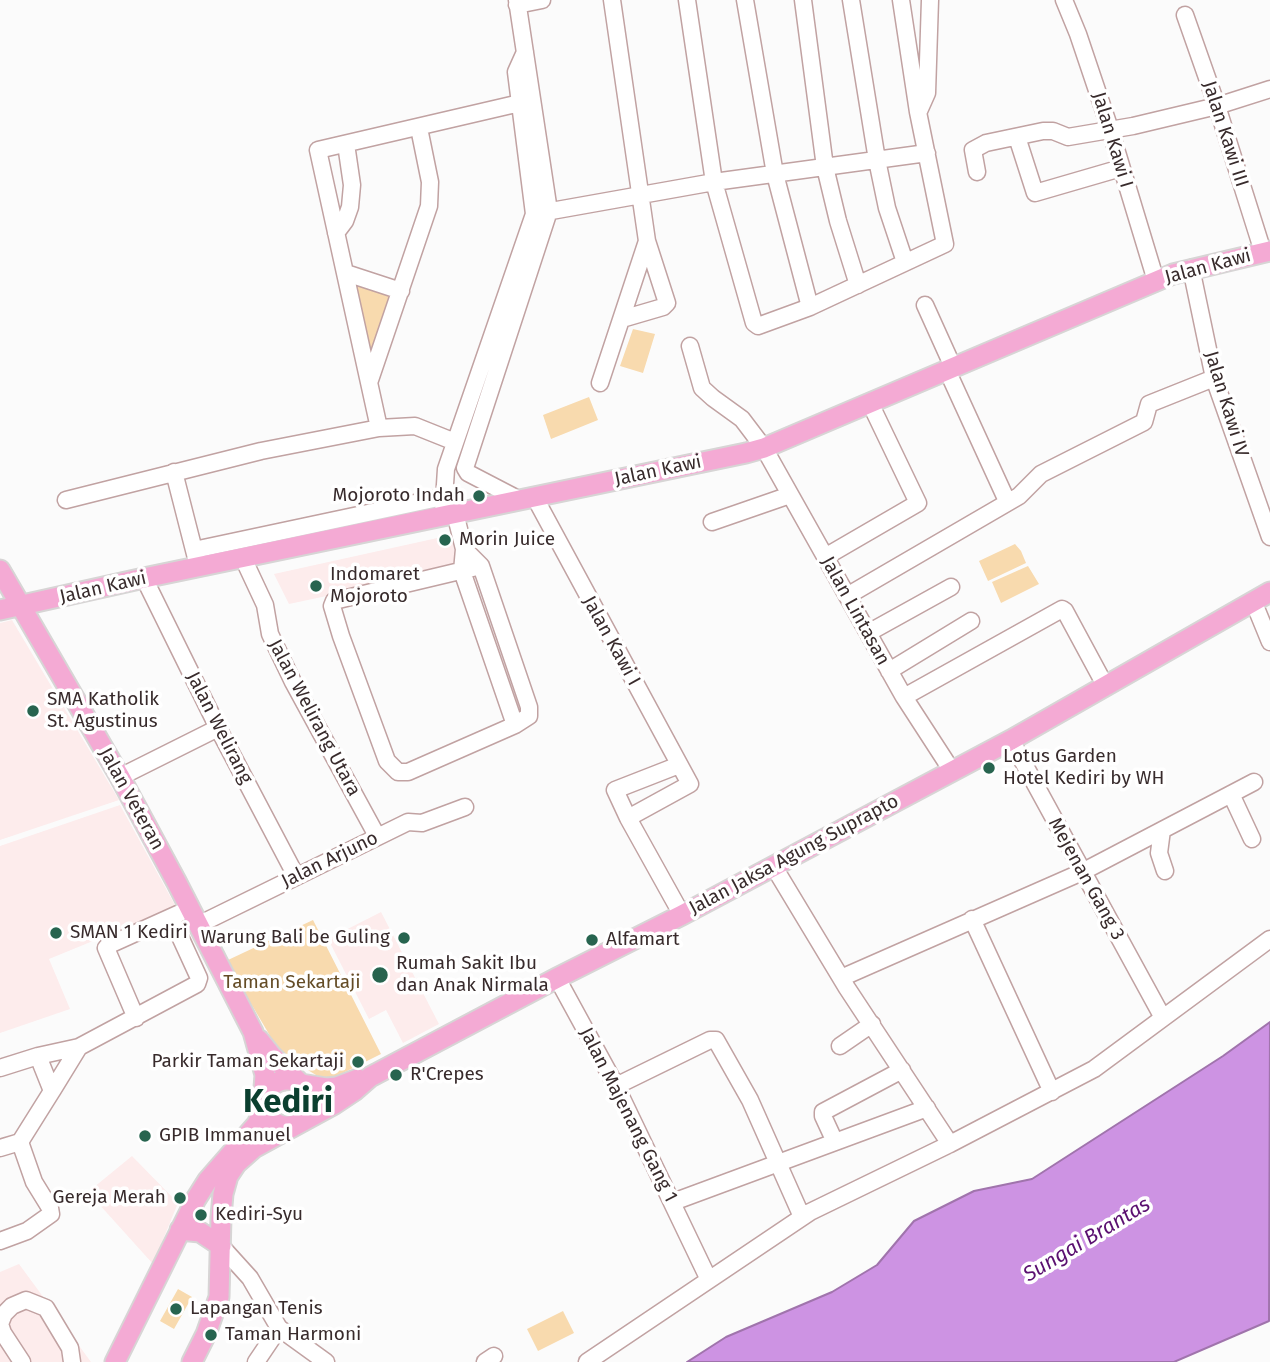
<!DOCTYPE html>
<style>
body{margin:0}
canvas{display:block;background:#fbfbfb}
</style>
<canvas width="1270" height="1362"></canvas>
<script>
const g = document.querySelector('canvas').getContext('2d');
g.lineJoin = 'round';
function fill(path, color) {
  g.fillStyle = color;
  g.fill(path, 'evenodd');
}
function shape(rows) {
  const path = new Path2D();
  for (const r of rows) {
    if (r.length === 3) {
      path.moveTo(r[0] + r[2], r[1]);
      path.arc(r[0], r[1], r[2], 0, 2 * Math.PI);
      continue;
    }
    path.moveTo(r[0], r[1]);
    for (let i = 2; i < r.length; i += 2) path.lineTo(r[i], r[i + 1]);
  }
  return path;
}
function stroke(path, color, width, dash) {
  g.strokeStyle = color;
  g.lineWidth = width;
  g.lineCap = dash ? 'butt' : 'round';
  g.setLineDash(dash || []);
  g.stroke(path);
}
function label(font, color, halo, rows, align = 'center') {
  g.font = font + ' "Fira Sans",sans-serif';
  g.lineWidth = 7;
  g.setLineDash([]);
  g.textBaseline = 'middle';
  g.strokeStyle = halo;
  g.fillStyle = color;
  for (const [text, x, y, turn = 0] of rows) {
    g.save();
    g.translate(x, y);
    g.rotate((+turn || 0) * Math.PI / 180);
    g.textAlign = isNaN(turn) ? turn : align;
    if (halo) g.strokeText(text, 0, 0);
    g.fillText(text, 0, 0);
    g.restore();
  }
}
const built = shape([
 [451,535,458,568,289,604,274,574],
 [12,620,119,800,0,840,0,623],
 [120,805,176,907,49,959,70,1009,0,1033,0,846],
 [381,912,439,1024,403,1043,386,1010,369,1019,328,939],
 [132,1156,178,1203,153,1264,88,1192],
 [19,1264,91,1362,0,1362,0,1272]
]);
const green = shape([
 [356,281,393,295,371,362],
 [633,329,655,334,643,373,620,366],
 [589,397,598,420,551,439,543,415],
 [1015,544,1021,551,1026,563,988,581,979,561],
 [1028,566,1039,584,1001,603,992,582],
 [313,920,381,1054,329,1080,316,1075,288,1058,276,1046,243,990,228,960],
 [178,1289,192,1297,174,1329,160,1321],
 [563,1311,574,1333,538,1351,527,1329]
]);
const water = shape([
 [1270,1022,1269,1321,1174,1362,687,1362,726,1337,832,1292,877,1265,914,1221,974,1191,1032,1179,1223,1056,1270,1022]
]);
const minor = shape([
 [517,0,549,211,465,468,468,473,518,499],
 [612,0,647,241,667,303,663,307,622,319],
 [687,0,714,182,754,323,758,326,810,307,945,244,918,112,901,0],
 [745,0,775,174,810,307],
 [803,0,825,167,838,221,858,285],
 [851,0,877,160,887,208,905,262],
 [1064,0,1078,34,1110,129,1156,281],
 [517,5,542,0],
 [1185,15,1217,106,1263,252],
 [919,111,927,93,930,0],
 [1017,137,1035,193,1121,168],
 [977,172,973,150,986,143,1043,131,1053,131,1068,137,1133,126,1217,106,1270,89],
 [540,213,714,182,927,153],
 [336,233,345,221,350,207,352,185,346,144],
 [1191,268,1214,378,1270,537],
 [346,273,401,291],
 [925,305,953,367],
 [690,346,702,388,713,398,742,419,764,448,904,697,952,771],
 [947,370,1007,501],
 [370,380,429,206,430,182,419,128],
 [600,383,647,241],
 [379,428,415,426,455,442],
 [174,472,196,558],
 [534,496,690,784,628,818,682,915],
 [66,500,261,451,379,428,318,150,520,103],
 [455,513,464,549,462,571,515,725],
 [443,515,446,469,534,214,516,72,525,52],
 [712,522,790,495],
 [464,549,481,566,529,707,529,716,515,725,408,772,398,772,387,761,341,636,332,606,334,601,481,566],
 [194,550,443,497],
 [825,557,918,503,870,403],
 [243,558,265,605,270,634,293,682,377,836],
 [144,578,218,728,296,876],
 [847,596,1019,496,1041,474,1144,422,1149,404,1214,378],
 [1254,603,1270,642],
 [868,633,951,587],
 [889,671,971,621],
 [904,697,1062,609,1065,611,1106,687],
 [1011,740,1163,1018],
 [120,777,218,728],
 [1231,794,1252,839],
 [628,818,615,790,679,765],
 [1162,830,1159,853,1165,871],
 [774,867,847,988,950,1144],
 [972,919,1052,1092],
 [198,925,408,822,422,823,465,807],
 [557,978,616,1086,709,1280],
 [841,978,1082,872,1254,782],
 [136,1018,106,948,109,945,180,913],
 [840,1046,872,1024],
 [38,1056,52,1091,79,1047],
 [0,1068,38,1056,79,1047,197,984,199,978,171,917],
 [616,1086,710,1040,716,1040,750,1100,802,1217],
 [835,1142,823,1116,823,1112,902,1070],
 [0,1148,20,1142,52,1091],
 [673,1202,927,1108],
 [0,1241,27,1231,51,1214,50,1208,34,1182,20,1142],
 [221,1246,250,1278,279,1328,256,1362],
 [279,1328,326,1362],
 [22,1362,3,1333,0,1324,4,1314,12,1306,26,1300,46,1308,70,1348,72,1362],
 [485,1362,494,1356],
 [587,1362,810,1212,950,1144,1094,1069,1270,939]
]);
const major = shape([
 [0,570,120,777,177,883,253,1032,265,1075,262,1113,257,1124,208,1180,196,1199,115,1362],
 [0,610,144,578,746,453,764,448,1173,274,1270,251],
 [259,1040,271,1055,301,1084,326,1088,337,1087,358,1079],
 [287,1103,23],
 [180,1230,200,1232,221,1246],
 [192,1362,206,1334,219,1297,221,1217,223,1194,228,1176,236,1164,254,1148,333,1105,354,1091,370,1077,557,978,682,915,1011,740,1270,592]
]);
const markers = [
 [479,496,7,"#27644f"],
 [445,540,7,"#27644f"],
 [316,586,7,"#27644f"],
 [33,711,7,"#27644f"],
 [989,768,7,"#27644f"],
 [56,933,7,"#27644f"],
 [404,938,7,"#27644f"],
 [592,940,7,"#27644f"],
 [380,975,9,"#27644f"],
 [358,1062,7,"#27644f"],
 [396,1075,7,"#27644f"],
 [145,1136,7,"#27644f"],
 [180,1198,7,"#27644f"],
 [201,1215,7,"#27644f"],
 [176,1309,7,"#27644f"],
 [211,1335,7,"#27644f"]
];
const streetNames = [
 ["Jalan Kawi III",1225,134,72],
 ["Jalan Kawi I",1112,140,73],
 ["Jalan Kawi",1208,267,-15],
 ["Jalan Kawi IV",1226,404,73],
 ["Jalan Kawi",658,471,-12],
 ["Jalan Kawi",103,588,-13],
 ["Jalan Lintasan",855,611,61],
 ["Jalan Kawi I",611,641,61],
 ["Jalan Welirang Utara",314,718,62],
 ["Jalan Welirang",219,728,63],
 ["Jalan Veteran",131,799,61],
 ["Jalan Jaksa Agung Suprapto",794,855,-28],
 ["Jalan Arjuno",330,860,-26],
 ["Mejenan Gang 3",1086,879,61],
 ["Jalan Majenang Gang 1",628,1115,63]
];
const poiNames = [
 ["Mojoroto Indah",465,496,"right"],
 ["Morin Juice",459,540],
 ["Indomaret",330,575],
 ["Mojoroto",330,597],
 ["SMA Katholik",47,700],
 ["St. Agustinus",47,722],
 ["Lotus Garden",1003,757],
 ["Hotel Kediri by WH",1003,779],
 ["SMAN 1 Kediri",70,933],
 ["Warung Bali be Guling",390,938,"right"],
 ["Alfamart",606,940],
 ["Rumah Sakit Ibu",396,964],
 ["dan Anak Nirmala",396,986],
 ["Parkir Taman Sekartaji",344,1062,"right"],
 ["R'Crepes",410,1075],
 ["GPIB Immanuel",159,1136],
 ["Gereja Merah",166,1198,"right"],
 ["Kediri-Syu",215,1215],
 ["Lapangan Tenis",190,1309],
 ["Taman Harmoni",225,1335]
];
const parkNames = [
 ["Taman Sekartaji",292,983]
];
const waterNames = [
 ["Sungai Brantas",1087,1240,-31]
];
const townNames = [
 ["Kediri",288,1103]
];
fill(built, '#fdecec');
fill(green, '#f8daae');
fill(water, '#cd93e3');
stroke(water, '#a074ac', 2);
stroke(minor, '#c1a2a2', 19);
stroke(major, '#d7d5d5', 23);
stroke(minor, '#fff', 16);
stroke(major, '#f4aad4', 19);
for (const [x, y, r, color] of markers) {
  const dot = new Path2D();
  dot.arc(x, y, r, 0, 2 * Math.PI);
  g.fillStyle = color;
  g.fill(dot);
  stroke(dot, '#fff', 2.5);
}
label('19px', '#382b2c', '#fff', streetNames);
label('19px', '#382b2c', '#fff', poiNames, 'left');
label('19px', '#644c26', '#fff', parkNames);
label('italic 21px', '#5a0f70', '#fff', waterNames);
label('bold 33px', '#0b3f2f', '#fff', townNames);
</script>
